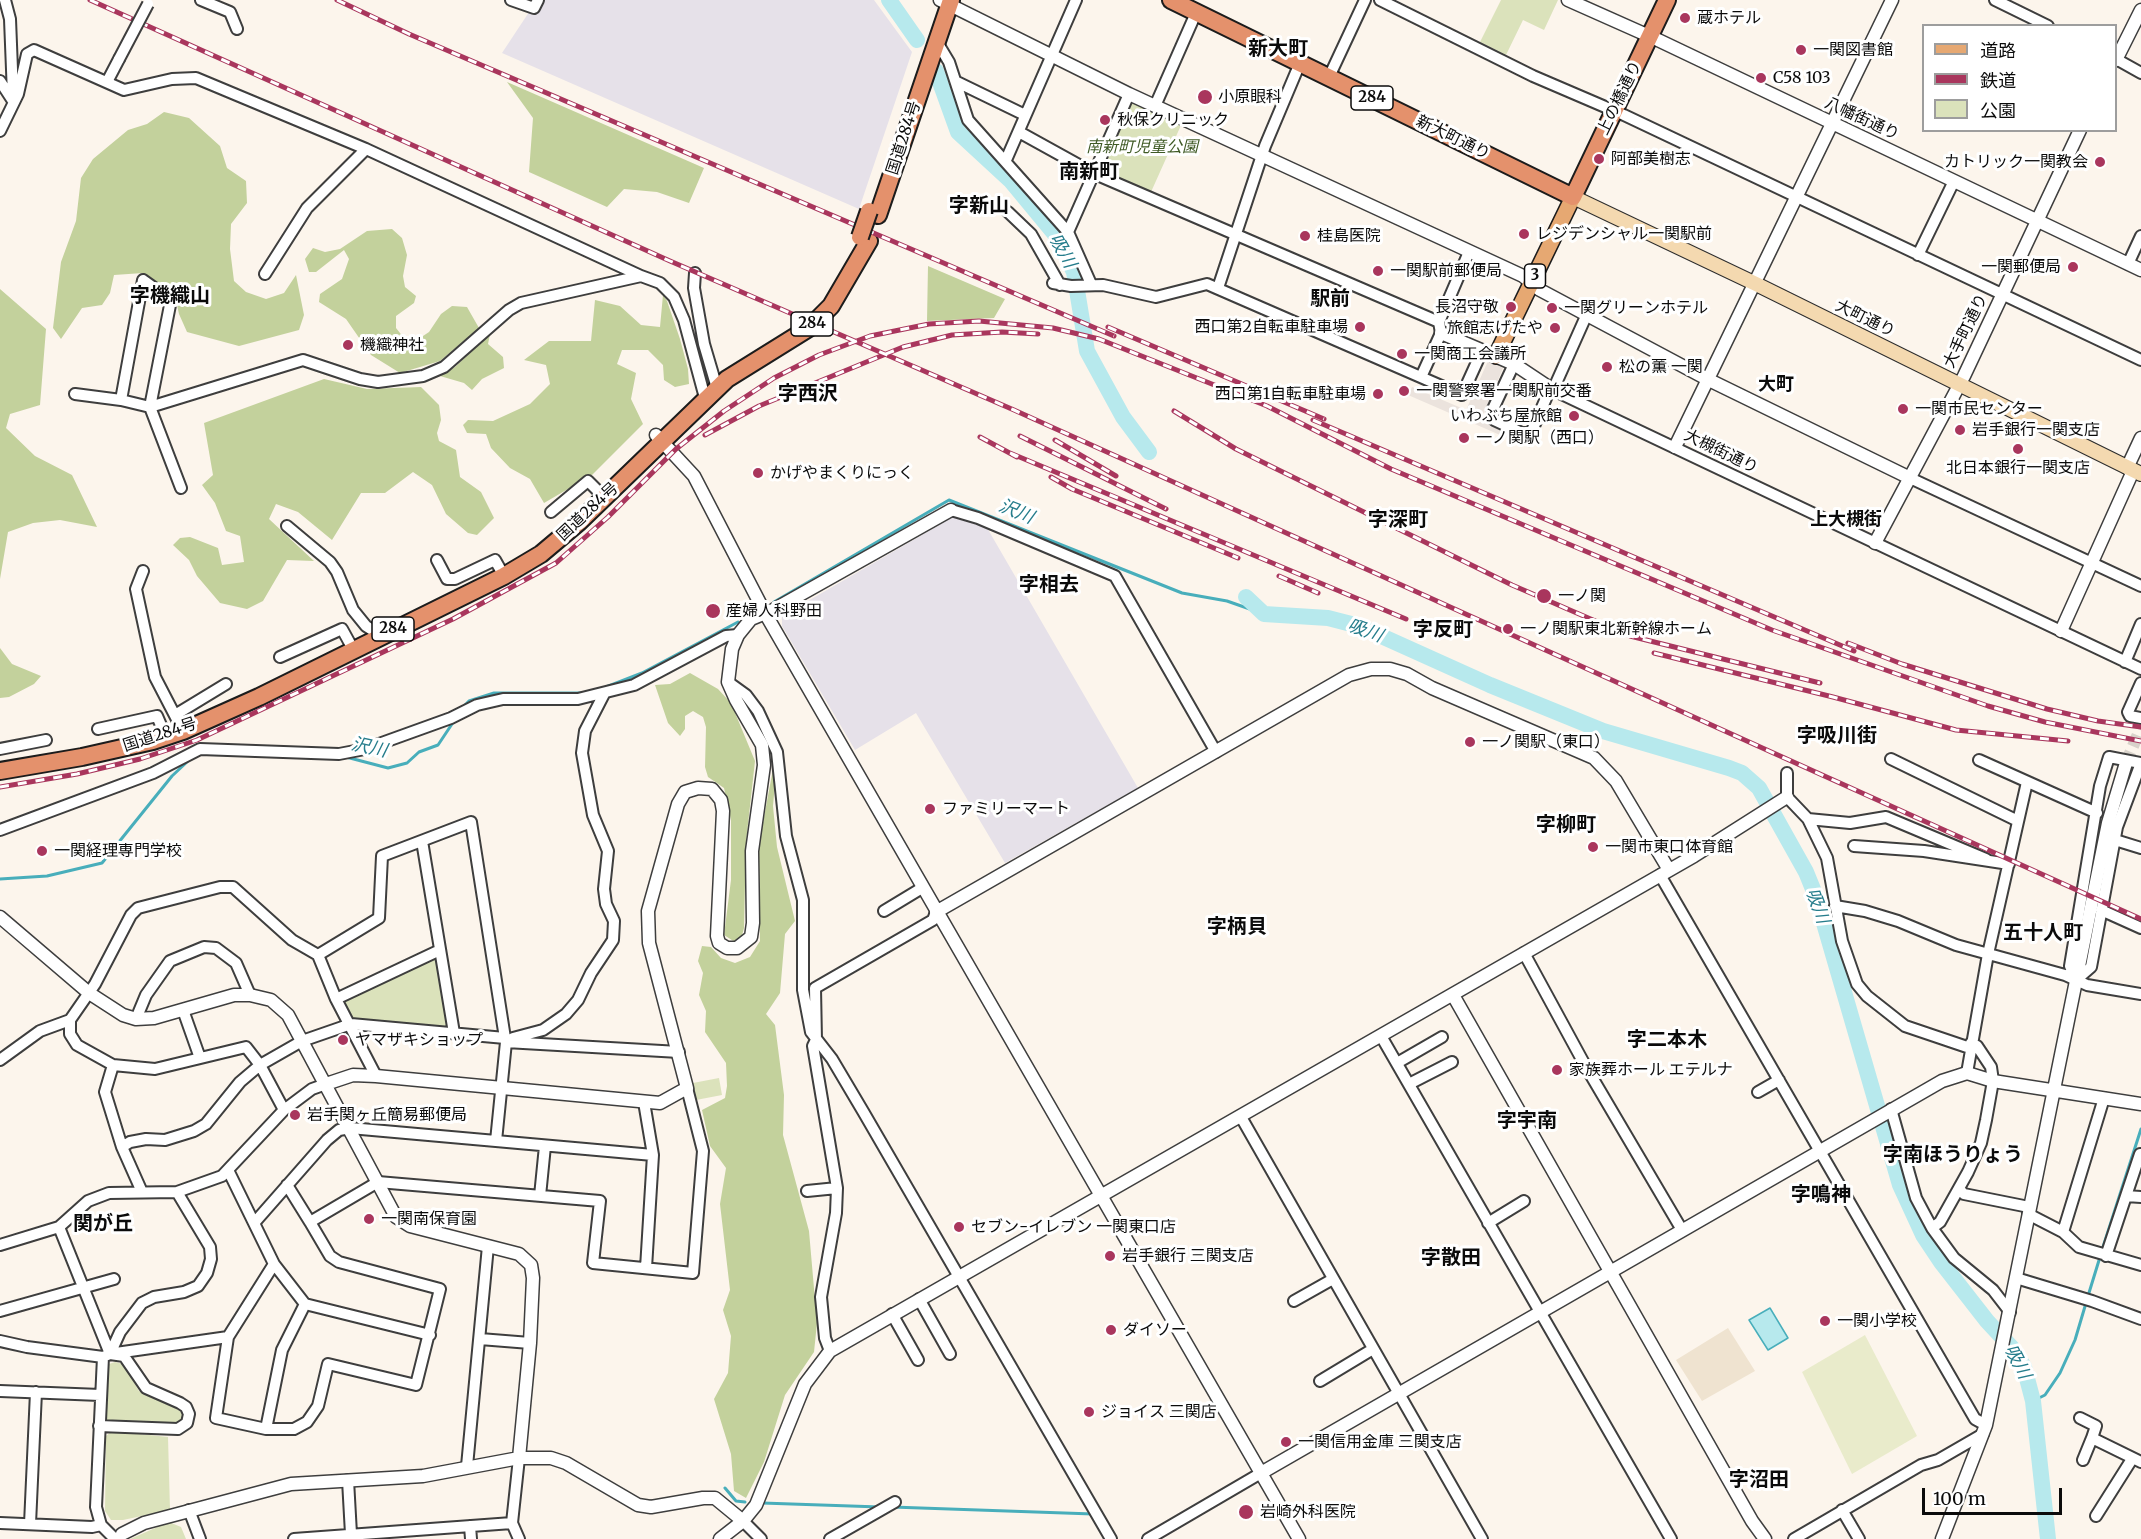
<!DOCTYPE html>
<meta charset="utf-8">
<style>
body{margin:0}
#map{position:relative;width:2141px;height:1539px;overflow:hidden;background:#fcf5ec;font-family:Merriweather,"Noto Sans JP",serif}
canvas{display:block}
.legend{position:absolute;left:1922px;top:24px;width:195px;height:108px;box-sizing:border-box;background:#fff;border:2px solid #9d9d9d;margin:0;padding:8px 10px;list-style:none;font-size:18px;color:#0b0b0b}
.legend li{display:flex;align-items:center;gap:12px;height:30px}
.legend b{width:30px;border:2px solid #9d9d9d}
.scale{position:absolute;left:1922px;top:1488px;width:140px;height:27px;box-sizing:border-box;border:3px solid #0b0b0b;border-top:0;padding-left:8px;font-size:18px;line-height:21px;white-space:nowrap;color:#0b0b0b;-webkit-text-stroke:4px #fff;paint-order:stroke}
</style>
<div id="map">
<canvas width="2141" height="1539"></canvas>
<ul class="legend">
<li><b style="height:8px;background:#e6a872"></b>道路</li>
<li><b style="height:8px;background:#a9365d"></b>鉄道</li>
<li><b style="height:16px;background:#dbe2bb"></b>公園</li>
</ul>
<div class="scale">100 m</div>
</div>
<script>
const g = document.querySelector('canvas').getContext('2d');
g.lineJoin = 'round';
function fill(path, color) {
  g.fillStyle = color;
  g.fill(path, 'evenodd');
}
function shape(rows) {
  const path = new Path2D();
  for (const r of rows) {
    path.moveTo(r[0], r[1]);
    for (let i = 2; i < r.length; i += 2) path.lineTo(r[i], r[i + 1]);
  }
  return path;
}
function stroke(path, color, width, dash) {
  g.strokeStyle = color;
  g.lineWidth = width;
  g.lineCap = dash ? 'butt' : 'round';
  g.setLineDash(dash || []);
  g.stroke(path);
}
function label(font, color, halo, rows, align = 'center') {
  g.font = font + ' Merriweather,"Noto Sans JP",serif';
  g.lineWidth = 6;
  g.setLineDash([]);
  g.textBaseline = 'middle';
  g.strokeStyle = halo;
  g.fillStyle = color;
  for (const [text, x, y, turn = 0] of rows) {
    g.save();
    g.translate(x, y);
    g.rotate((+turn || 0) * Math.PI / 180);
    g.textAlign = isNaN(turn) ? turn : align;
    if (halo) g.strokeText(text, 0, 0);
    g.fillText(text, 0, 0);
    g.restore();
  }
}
const industrial = shape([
 [537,0,874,0,912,52,859,209,502,53],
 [953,517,986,526,1138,788,1005,863,916,713,855,750,782,626,782,616]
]);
const farmland = shape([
 [1728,1328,1755,1371,1702,1401,1676,1360]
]);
const green = shape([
 [1501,0,1558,0,1544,30,1523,20,1506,55,1480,42],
 [1132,101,1182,123,1151,192,1101,170],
 [439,956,450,1024,445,1029,351,1020,344,1001],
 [719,1078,722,1095,696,1100,693,1083],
 [115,1362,123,1364,139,1391,174,1406,184,1415,183,1421,180,1424,110,1423,105,1418,109,1364],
 [112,1431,168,1437,170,1510,123,1520,111,1520,105,1511,106,1436],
 [169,1522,181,1527,186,1539,130,1539]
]);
const forest = shape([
 [507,82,704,168,689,203,657,192,624,189,607,207,529,172,533,118],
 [164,112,189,118,220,146,227,168,246,181,247,203,231,224,230,249,234,281,246,292,266,299,284,293,296,275,304,315,299,330,239,346,187,332,179,314,175,296,143,273,114,275,110,293,102,305,82,308,61,339,53,328,61,262,76,221,81,178,93,159,128,130,147,124],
 [392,229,402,238,407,255,403,276,405,287,416,296,414,303,396,316,396,328,404,338,417,340,429,332,441,314,452,306,467,307,479,328,440,361,400,373,371,355,346,319,319,302,320,294,342,279,349,259,344,250,316,272,309,272,305,259,313,248,325,252,340,249,367,231],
 [928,266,1005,299,994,318,927,321],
 [0,289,46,329,40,405,10,414,6,428,35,456,72,475,97,527,60,520,33,523,8,532,0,579],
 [663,295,667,301,680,339,688,369,689,384,675,387,664,380,663,365,648,350,622,350,617,364,636,373,631,399,643,424,592,475,544,503,530,479,510,468,491,448,486,434,467,433,463,425,468,420,493,421,530,404,550,384,546,365,524,360,549,341,591,341,595,300,620,306,641,325,660,327],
 [490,334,488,344,503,357,504,368,482,379,472,390,464,383,440,376,455,367],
 [324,379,367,389,421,387,439,405,441,420,437,433,439,441,456,450,460,477,481,492,494,518,477,535,468,533,446,514,432,485,413,472,385,493,361,493,332,540,298,512,276,504,269,519,314,561,287,560,263,601,247,609,220,603,197,576,189,560,173,545,180,538,190,537,218,548,222,565,244,562,240,536,226,531,215,503,202,485,213,475,204,423],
 [0,648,12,664,41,676,34,684,9,697,0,698],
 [690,673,718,689,731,703,755,761,746,842,744,928,741,939,735,942,724,935,731,880,731,820,724,788,708,777,705,767,706,727,703,717,693,711,685,716,685,729,680,736,668,723,655,685,670,684],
 [773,769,776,772,773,806,777,847,795,921,785,934,780,993,766,1014,775,1025,784,1095,783,1135,809,1231,817,1323,814,1352,785,1395,764,1462,746,1498,734,1491,731,1454,714,1399,728,1373,731,1336,723,1310,730,1290,720,1204,726,1168,710,1146,702,1110,725,1098,727,1086,726,1063,705,1032,706,1011,699,995,703,973,698,961,702,946,711,947,721,958,735,963,750,957,760,941,759,844]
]);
const pitch = shape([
 [1865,1335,1917,1436,1852,1474,1802,1372]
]);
const plaza = shape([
 [1488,361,1503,368,1482,418,1526,437,1530,448,1408,395,1412,387,1466,410]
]);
const water = shape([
 [1770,1308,1788,1338,1768,1350,1749,1320,1770,1308]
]);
const stream = shape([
 [774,602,949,500,1182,593,1227,601,1264,614],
 [606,687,642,673,738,622],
 [460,710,469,701,494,693,583,693],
 [346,757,388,768,407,763,419,752,438,745,454,721],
 [0,879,47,876,102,863,172,776,188,761],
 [2102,1250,2141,1129],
 [2088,1296,2100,1257],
 [2033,1401,2045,1395,2060,1373,2075,1340,2086,1303],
 [725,1488,736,1501,745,1502],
 [762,1503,880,1507],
 [892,1507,1093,1514]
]);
const river = shape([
 [889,0,917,40],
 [936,71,958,132,1010,180,1058,238,1074,272,1087,351,1123,417,1149,452],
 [1246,597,1264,614,1328,618,1359,626,1490,685,1603,731,1729,768,1742,773,1759,788,1806,872,1817,899,1900,1185,1923,1235,1941,1262,1987,1321,2013,1349,2024,1367,2033,1401,2048,1539]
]);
const tertiaryTunnel = shape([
 [2126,763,2141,727]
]);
const minor = shape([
 [5,0,10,19,13,95],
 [201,0,230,12,237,29],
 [511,0,534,8,538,0],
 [1380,0,1533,76,1624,115,2141,360],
 [1995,0,2048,26],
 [935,44,940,47,949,62,968,120,1068,232,1091,284],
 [2116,59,2141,73],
 [1329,77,1365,0],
 [0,81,13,101],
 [107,82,119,59],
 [957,82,1025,115],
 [1155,106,1196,13],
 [0,131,18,94,27,54,34,50,124,90,172,79,196,78,366,149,641,276],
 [1019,132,1095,174,1439,322,1441,333,1421,377],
 [1006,160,1076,0],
 [1008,212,1031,234,1060,285],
 [1068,232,1129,94],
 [1918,255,1954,181],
 [2128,264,2141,236],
 [695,273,694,288,704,344,717,388],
 [265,274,307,208,366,149],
 [1053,283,1071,286,1103,285,1156,297,1207,284,1462,395,1482,351],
 [1218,288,1265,146,1300,63],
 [1587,314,1553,390,2141,669],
 [1439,322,1469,252],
 [1514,364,1492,411,1494,420,1522,433,1531,433,1550,389],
 [75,394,121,400,150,407,303,360,360,379,378,382,423,376,444,367,509,310,521,303,641,276,660,283,674,297,684,320,705,398],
 [121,400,143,280,171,300,150,407,181,488],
 [1910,478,2141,586],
 [951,510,978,518,1115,576,1216,752],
 [551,512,588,481,605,498],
 [287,526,330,562,337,572,353,610,366,626,380,635],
 [437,560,447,579,455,579,495,560,504,576],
 [143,571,136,589,155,677,183,731],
 [280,657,342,629,353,649],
 [2125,662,2141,624],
 [728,682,746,695,758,711,777,752,786,836,803,900,803,990,811,1032,832,1059,864,1113,1111,1539],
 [2141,683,2128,712,2130,716,2141,718],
 [175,715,226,684],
 [98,729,157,716,166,737],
 [0,749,46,740],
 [2109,757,2141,763,2117,827,2091,967,2076,980,2070,966,2100,786,2109,757],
 [1891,759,2018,821],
 [1979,760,2097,813],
 [1787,773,1787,797,1808,819,1850,823,1886,817,1986,859],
 [1808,819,1827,858,1842,941,1857,984,1867,996,1905,1026,1970,1048],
 [0,830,153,773,200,749,339,754,365,749,451,718,477,705,503,699,578,699,634,685,726,636,738,635],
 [2115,840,2141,848],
 [422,841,454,1033],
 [1854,846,1924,851,2009,864],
 [1660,875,1975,1419,1986,1425],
 [1835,906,1865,911,1898,921,1956,945,2065,975,2087,985,2141,994],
 [2101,910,2141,928],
 [884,911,922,888],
 [1524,953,1586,1067,1682,1230],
 [318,955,336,999,376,1076],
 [336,999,440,950],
 [183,1010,200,1058],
 [136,1019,146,995,170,961,204,947,216,948,236,963,250,995],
 [1381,1036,1671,1539],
 [513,1038,543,1030,566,1014,578,1000,591,973,613,940,614,921,606,904,604,889,608,851,593,815,582,753,585,731,604,694],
 [0,1060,40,1031,70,1020],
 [1397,1063,1442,1037],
 [113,1065,105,1092,122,1147,142,1192],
 [1967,1073,1988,954,2027,782],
 [1409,1084,1452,1062],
 [1758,1092,1779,1080],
 [644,1102,653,1155,646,1268],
 [1891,1109,1916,1198,1932,1228,1954,1258,1993,1290,2010,1312],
 [284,1110,260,1065,246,1047,155,1069,113,1065,77,1045,70,1034,70,1020,95,984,131,915,138,908,220,887,233,887,292,940,318,955,379,918,382,856,471,822,505,1038],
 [1241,1117,1482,1539],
 [496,1141,506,1042],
 [122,1147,130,1142,146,1139,165,1140,194,1131,206,1124,240,1082,260,1065,302,1041,351,1024,505,1038,506,1042,679,1052],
 [228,1170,274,1264,305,1304,430,1335],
 [287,1185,310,1222],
 [1959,1189,1964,1194,2029,1207],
 [807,1191,837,1188],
 [540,1196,545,1146],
 [2126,1196,2141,1197],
 [2028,1214,2063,1232,2079,1247,2141,1265],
 [255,1222,327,1140,339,1130,350,1128,653,1155],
 [1488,1223,1524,1201],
 [59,1227,110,1354,124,1356,146,1388,180,1403,186,1407,189,1414,187,1423,178,1429,99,1426],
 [1932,1228,1940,1222,1968,1172,1981,1143,1986,1120,1993,1081,1991,1067,1977,1046,1971,1043],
 [2063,1232,2104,1098],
 [0,1245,59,1227,88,1201,109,1193,177,1192,222,1176,284,1110,312,1089,326,1084],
 [2106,1256,2140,1154],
 [274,1264,228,1337,216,1418,266,1429,294,1429,307,1422,318,1406,328,1364,416,1385,440,1289,339,1262,330,1256,310,1222,378,1182,600,1201,593,1263,693,1273,703,1151,687,1088],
 [2016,1278,2092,1301,2141,1319],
 [919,1299,950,1354],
 [1294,1301,1333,1279],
 [0,1311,114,1279],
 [892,1314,918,1360],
 [480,1339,530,1343],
 [0,1341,27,1347,103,1357],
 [830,1351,825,1338,821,1297,836,1213,837,1188,813,1046,816,1040,815,988,933,920,936,912],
 [116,1353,228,1337],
 [1320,1381,1373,1349],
 [0,1391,100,1395],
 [2080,1418,2096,1426,2092,1438,2141,1462],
 [266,1429,282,1350,305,1304],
 [2083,1460,2092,1438],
 [467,1466,488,1246],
 [348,1480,351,1534],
 [189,1510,200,1539],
 [1842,1510,1859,1539],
 [2096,1516,2132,1459],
 [743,1521,761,1539],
 [0,1523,92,1527,101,1525],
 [512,1523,519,1539],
 [30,1524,36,1392],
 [470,1526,471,1539],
 [115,1539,101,1525,96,1507,103,1357,110,1354,120,1332,142,1303,154,1297,184,1292,198,1286,207,1273,211,1259,210,1247,177,1192],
 [294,1539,512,1523,519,1458],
 [830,1539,895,1502],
 [1148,1539,1261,1473],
 [1794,1539,1921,1465,1938,1460,1983,1434]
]);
const tertiary = shape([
 [940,0,1129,94,1523,276,1540,290,1707,379,1910,478],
 [1568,0,1658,40,2141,270],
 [2116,60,2141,10],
 [1441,333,1514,364,1553,390],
 [656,435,694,476,765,613,1299,1539],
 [1675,447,1892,0],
 [2127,468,2141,438],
 [1875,543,1964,376,2080,130],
 [2061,631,2133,471],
 [936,912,1349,675,1371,669,1390,669,1407,674,1432,688,1594,758,1616,781,1669,870],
 [0,917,89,993,123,1015,136,1019,154,1018,234,995,250,995,271,1000,288,1015,396,1217,410,1226,519,1254,531,1265,533,1278,530,1343,519,1458],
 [1453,995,1752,1521,1765,1539],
 [326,1084,353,1075,376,1076,660,1103,687,1088,649,943,648,911,678,804,685,792,698,788,712,789,721,800,723,811,717,936,719,943,727,948,737,948,751,937,753,923,752,851,764,765,762,745,736,700,728,682,732,649,738,635,751,619,773,610,951,510],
 [1261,1473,1942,1081,1967,1073,1993,1081,2141,1104],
 [122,1534,144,1523,291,1484,423,1476,519,1458,551,1458,566,1463,638,1505,651,1507,703,1498,715,1498,743,1521],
 [720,1539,743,1521,756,1505,805,1384,830,1351,1694,856,1787,797],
 [1942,1539,1986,1425,2108,823,2126,763]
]);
const secondary = shape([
 [1573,197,1756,284,2141,474]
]);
const primary = shape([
 [1496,356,1573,197]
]);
const trunk = shape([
 [1171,0,1573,197,1667,0],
 [878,215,951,0],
 [0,771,82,757,153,741,183,731,259,697,504,576,541,554,579,522,727,379,809,328,831,306,869,241]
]);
const rail = shape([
 [90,0,670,261,1014,410,2141,919],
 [337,0,409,34,1114,336],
 [1108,327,1324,419],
 [1174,411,1236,449,1512,585,1630,636,1820,683],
 [1313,420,1854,651],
 [705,435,759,406,903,347,952,335,1002,332,1038,334],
 [1020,436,1166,509],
 [980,437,1017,457],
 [1055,440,1116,476],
 [1010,453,1406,619],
 [1051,477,1072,489,1238,558],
 [1279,576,1318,593],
 [1848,643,1902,664,2047,709,2098,721,2141,727],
 [1654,653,1833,697,1956,730,2068,741],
 [0,787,77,774,140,759,197,740,453,619,556,563,608,517,676,449,724,411,774,378,819,355,870,336,929,324,979,321,1053,328,1099,339,1267,406,1391,469,1772,630,1988,706,2045,722,2141,741]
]);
const minorBridge = shape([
 [119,59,148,4]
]);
const trunkBridge = shape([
 [860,237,869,211]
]);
const markers = [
 [1685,18,6,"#a9365d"],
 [1801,50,6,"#a9365d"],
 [1761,78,6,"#a9365d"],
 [1205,97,8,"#a9365d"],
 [1105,120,6,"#a9365d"],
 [1599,159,6,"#a9365d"],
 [2100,162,6,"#a9365d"],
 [1524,234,6,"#a9365d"],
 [1305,236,6,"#a9365d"],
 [2073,267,6,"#a9365d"],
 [1378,271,6,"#a9365d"],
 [1511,307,6,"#a9365d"],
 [1552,308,6,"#a9365d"],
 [1360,327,6,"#a9365d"],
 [1555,328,6,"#a9365d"],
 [348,345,6,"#a9365d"],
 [1402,354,6,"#a9365d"],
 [1607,367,6,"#a9365d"],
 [1404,391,6,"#a9365d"],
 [1378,394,6,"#a9365d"],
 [1903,409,6,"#a9365d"],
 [1574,416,6,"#a9365d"],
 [1960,430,6,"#a9365d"],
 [1464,438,6,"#a9365d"],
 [2018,449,6,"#a9365d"],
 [758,473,6,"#a9365d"],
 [1544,596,8,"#a9365d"],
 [713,611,8,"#a9365d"],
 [1508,629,6,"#a9365d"],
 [1470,742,6,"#a9365d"],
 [930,809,6,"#a9365d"],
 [1593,847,6,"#a9365d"],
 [42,851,6,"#a9365d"],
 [343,1040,6,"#a9365d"],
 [1557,1070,6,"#a9365d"],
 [295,1115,6,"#a9365d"],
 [369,1219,6,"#a9365d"],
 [959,1227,6,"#a9365d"],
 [1110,1256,6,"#a9365d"],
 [1825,1321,6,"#a9365d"],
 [1111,1330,6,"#a9365d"],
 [1089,1412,6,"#a9365d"],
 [1286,1442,6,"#a9365d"],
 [1246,1512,8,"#a9365d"]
];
const shields = [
 [1372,98,42],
 [1535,276,21],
 [812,324,42],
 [393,629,42]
];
const shieldNames = [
 ["284",1372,98],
 ["3",1535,276],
 ["284",812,324],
 ["284",393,629]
];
const poiNames = [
 ["蔵ホテル",1697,18],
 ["一関図書館",1813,50],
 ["C58 103",1773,78],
 ["小原眼科",1218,97],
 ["秋保クリニック",1117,120],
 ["阿部美樹志",1611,159],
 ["カトリック一関教会",2088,162,"right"],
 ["レジデンシャル一関駅前",1536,234],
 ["桂島医院",1317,236],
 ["一関郵便局",2061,267,"right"],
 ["一関駅前郵便局",1390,271],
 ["長沼守敬",1499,307,"right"],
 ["一関グリーンホテル",1564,308],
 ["西口第2自転車駐車場",1348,327,"right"],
 ["旅館志げたや",1543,328,"right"],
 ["機織神社",360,345],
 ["一関商工会議所",1414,354],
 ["松の薫 一関",1619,367],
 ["一関警察署一関駅前交番",1416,391],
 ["西口第1自転車駐車場",1366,394,"right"],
 ["一関市民センター",1915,409],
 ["いわぶち屋旅館",1562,416,"right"],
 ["岩手銀行一関支店",1972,430],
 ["一ノ関駅（西口）",1476,438],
 ["北日本銀行一関支店",2018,468,"center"],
 ["かげやまくりにっく",770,473],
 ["一ノ関",1558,596],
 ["産婦人科野田",726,611],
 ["一ノ関駅東北新幹線ホーム",1520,629],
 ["一ノ関駅（東口）",1482,742],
 ["ファミリーマート",942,809],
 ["一関市東口体育館",1605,847],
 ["一関経理専門学校",54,851],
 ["ヤマザキショップ",355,1040],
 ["家族葬ホール エテルナ",1569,1070],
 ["岩手関ヶ丘簡易郵便局",307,1115],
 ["一関南保育園",381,1219],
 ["セブン-イレブン 一関東口店",971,1227],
 ["岩手銀行 三関支店",1122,1256],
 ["一関小学校",1837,1321],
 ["ダイソー",1123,1330],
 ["ジョイス 三関店",1101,1412],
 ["一関信用金庫 三関支店",1298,1442],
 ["岩崎外科医院",1260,1512]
];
const streetNames = [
 ["上の橋通り",1620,98,-64],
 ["八幡街通り",1862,119,25],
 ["国道284号",904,138,-72],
 ["新大町通り",1453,138,26],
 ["大町通り",1865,319,26],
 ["大手町通り",1966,331,-64],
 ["大槻街通り",1721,452,26],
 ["国道284号",588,512,-43],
 ["国道284号",160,735,-18]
];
const parkNames = [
 ["南新町児童公園",1142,147]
];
const waterNames = [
 ["吸川",1062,251,61],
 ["沢川",1016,512,22],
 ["吸川",1365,631,20],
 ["沢川",369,748,12],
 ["吸川",1817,906,70],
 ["吸川",2017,1362,63]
];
const neighbourhoodNames = [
 ["大町",1776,385],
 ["上大槻街",1846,520]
];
const quarterNames = [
 ["新大町",1278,49],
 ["南新町",1089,172],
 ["字新山",979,206],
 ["字機織山",170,296],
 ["駅前",1330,299],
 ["字西沢",808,394],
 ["字深町",1398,520],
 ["字相去",1049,585],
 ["字反町",1443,630],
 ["字吸川街",1837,736],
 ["字柳町",1566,825],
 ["字柄貝",1237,927],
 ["五十人町",2043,933],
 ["字二本木",1667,1040],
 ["字宇南",1527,1121],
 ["字南ほうりょう",1953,1155],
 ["字鳴神",1821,1195],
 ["関が丘",103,1224],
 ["字散田",1451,1258],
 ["字沼田",1759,1480]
];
fill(industrial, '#e6e1e9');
fill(farmland, '#efe3d0');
fill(green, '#dbe2bb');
fill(forest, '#c3d19c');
fill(pitch, '#e9ebcb');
fill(plaza, '#ebe3dd');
fill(water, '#b7e9ed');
stroke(water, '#48aebb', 1.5);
stroke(stream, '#48aebb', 3);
stroke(river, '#b7e9ed', 16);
stroke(tertiaryTunnel, '#d8d2ca', 12, [12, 6]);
stroke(minor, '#3e3e3e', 14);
stroke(tertiary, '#3e3e3e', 15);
stroke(secondary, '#2d2d2d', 16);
stroke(primary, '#1c1c1c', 18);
stroke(trunk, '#1c1c1c', 20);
stroke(minor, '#fff', 10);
stroke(tertiary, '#fff', 12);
stroke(secondary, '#f4d9b0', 14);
stroke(primary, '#e6a872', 15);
stroke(trunk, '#e4916c', 16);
stroke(rail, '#a9365d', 5);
stroke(rail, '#fff', 3, [9]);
stroke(minorBridge, '#3e3e3e', 14, []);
stroke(trunkBridge, '#1c1c1c', 20, []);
stroke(minorBridge, '#fff', 10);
stroke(trunkBridge, '#e4916c', 16);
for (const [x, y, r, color] of markers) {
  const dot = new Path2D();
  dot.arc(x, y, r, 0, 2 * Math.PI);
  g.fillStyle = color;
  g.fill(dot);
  stroke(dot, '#fff', 2);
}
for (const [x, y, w] of shields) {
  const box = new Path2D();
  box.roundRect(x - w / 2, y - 12, w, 24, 4.5);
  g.fillStyle = '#fff';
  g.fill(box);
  stroke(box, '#0b0b0b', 1.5);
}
label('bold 15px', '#0b0b0b', null, shieldNames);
label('16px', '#0b0b0b', '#fff', poiNames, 'left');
label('16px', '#0b0b0b', '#fff', streetNames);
label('italic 16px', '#3f5a25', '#fff', parkNames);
label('italic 18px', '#267d8c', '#fff', waterNames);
label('bold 18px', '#0b0b0b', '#fff', neighbourhoodNames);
label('bold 20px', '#0b0b0b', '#fff', quarterNames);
</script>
